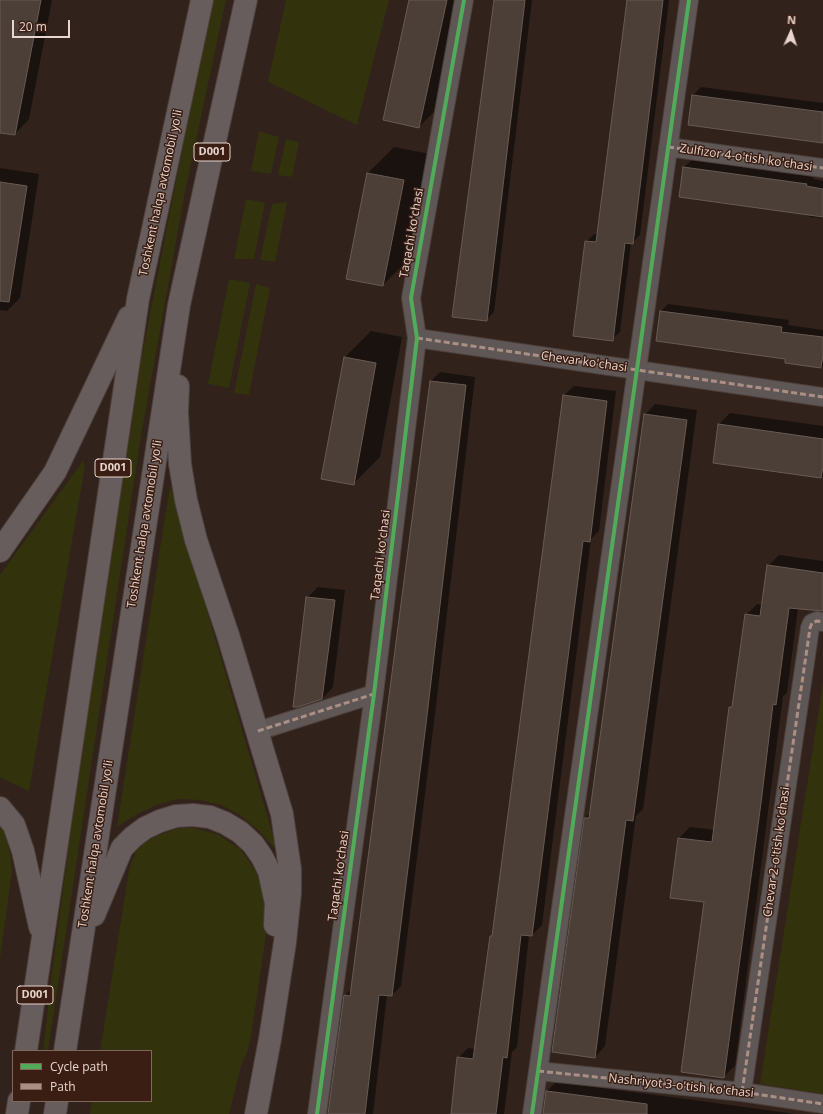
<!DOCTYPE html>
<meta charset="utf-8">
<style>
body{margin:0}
#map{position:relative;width:823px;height:1114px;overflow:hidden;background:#31221c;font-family:"Open Sans",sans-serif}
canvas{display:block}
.legend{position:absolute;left:12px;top:1050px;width:140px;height:52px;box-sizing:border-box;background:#3a1e13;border:1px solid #80675e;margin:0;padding:5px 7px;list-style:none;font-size:12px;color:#e8d5ce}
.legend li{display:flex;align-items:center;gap:8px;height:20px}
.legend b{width:20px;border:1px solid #80675e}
.north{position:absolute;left:771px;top:12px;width:40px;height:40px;-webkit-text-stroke:3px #3a1e13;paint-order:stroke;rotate:3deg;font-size:11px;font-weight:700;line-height:16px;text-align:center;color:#e8d5ce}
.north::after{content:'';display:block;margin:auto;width:14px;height:18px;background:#e8d5ce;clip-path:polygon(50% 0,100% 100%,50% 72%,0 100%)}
.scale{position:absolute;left:12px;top:20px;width:58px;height:18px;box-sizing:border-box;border:2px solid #e8d5ce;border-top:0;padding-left:5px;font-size:12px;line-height:14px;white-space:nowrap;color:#e8d5ce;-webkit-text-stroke:3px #3a1e13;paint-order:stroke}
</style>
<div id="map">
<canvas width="823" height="1114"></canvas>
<ul class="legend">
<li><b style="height:5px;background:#51ab58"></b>Cycle path</li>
<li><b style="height:5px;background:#ac8f84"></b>Path</li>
</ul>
<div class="north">N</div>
<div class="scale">20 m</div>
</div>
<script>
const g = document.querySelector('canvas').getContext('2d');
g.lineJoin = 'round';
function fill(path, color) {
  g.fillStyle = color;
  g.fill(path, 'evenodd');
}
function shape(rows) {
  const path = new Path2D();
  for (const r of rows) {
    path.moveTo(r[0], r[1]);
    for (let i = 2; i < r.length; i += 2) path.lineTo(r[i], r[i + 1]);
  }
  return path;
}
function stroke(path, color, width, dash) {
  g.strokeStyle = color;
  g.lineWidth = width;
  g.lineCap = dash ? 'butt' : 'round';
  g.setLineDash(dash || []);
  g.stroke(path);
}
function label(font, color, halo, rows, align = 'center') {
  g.font = font + ' "Open Sans",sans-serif';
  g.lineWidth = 3;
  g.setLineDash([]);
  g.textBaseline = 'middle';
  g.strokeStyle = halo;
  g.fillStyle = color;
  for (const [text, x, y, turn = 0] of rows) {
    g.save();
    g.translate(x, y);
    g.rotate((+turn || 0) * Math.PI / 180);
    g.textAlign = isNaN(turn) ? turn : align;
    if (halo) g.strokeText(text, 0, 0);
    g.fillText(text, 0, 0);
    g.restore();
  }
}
const green = shape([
 [213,0,226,0,185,192,141,436,48,1051,43,1051,51,980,72,821,141,360,186,130],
 [286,0,389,0,357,125,268,82],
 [259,131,279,137,271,174,251,171],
 [286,139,299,142,292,177,278,175],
 [246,199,265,203,254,259,234,259],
 [287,202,275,262,260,260,272,204],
 [229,279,250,283,229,388,208,384],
 [256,284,270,288,249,395,234,393],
 [83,461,85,466,29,791,0,777,0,575],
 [170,485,278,852,259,831,240,815,221,805,200,800,178,799,157,805,137,814,117,827],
 [823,683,823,1094,760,1084],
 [0,824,4,831,8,845,11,859,12,872,0,959],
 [180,828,194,828,219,835,241,850,255,870,260,882,266,906,267,924,265,942,251,1036,248,1050,241,1066,229,1114,90,1114,92,1101,151,1101,151,1051,100,1051,129,871,132,860,138,849,146,842,156,836]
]);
const shadow = shape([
 [0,0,52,0,29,119,15,134,0,132],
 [410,0,462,0,439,107,419,127],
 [495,0,532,0,494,312,486,320],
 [628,0,669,0,640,235,632,243,631,243,620,332,612,339,586,242,594,234,598,234],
 [701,87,823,103,823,142,693,95],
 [394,147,430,154,409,259,383,285,368,173],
 [692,160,813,177,813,179,823,181,823,218,809,217,810,214,684,167],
 [0,168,39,174,20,298,7,311,0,310],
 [668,304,789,320,788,325,823,330,823,368,786,362,786,358,657,340,661,311],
 [371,331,402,337,380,457,353,484,345,357],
 [440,372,475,377,435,714,401,986,392,995,387,995,373,1114,329,1114,345,996,352,988,431,381],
 [574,386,616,391,599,531,591,539,542,925,532,935,529,935,517,1047,512,1052,504,1114,451,1114,458,1058,468,1048,475,1049,491,937,493,934,564,395],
 [655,404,697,410,643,809,636,816,605,1046,595,1057,585,818,591,812,645,415],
 [730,413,823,426,823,477,714,462,719,424],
 [779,555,823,561,823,611,798,608,787,693,783,696,735,1066,724,1076,705,901,671,897,679,838,690,827,715,830,730,707,734,704,746,615,757,604,763,605,768,566],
 [318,587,345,590,333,687,322,699,307,598],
 [556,1082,716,1103,794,1114,544,1114,547,1091]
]);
const building = shape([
 [0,0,41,0,15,135,0,133,0,0],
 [409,0,447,0,419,128,383,120,409,0],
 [494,0,525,0,487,321,452,317,494,0],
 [627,0,663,0,633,244,625,243,613,341,573,336,585,241,596,242,627,0],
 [692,95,823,112,823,143,688,125,692,95],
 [683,167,807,184,806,186,823,189,823,217,679,197,683,167],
 [367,173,404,180,383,286,346,279,367,173],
 [0,182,27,186,9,302,0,301,0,182],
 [660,311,782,327,781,332,823,337,823,355,821,368,785,363,785,359,656,341,660,311],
 [344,357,376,363,354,485,321,479,344,357],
 [430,381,466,385,426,724,392,996,379,995,365,1114,328,1114,344,995,350,996,430,381],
 [563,395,607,401,590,542,583,541,532,936,521,935,507,1058,503,1057,496,1114,451,1114,457,1057,473,1059,490,936,492,936,563,395],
 [644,414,687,420,633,821,626,820,595,1058,552,1052,584,818,589,818,644,414],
 [718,424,823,439,823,467,821,478,713,463,718,424],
 [767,565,823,573,823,611,789,608,776,705,773,704,761,803,724,1078,681,1072,704,902,670,898,678,838,712,842,729,707,732,707,745,614,760,616,767,565],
 [306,597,335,600,322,699,298,707,293,707,306,597],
 [546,1091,647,1104,647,1114,543,1114,546,1091]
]);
const street = shape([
 [668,147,823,168],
 [417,338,823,397],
 [258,731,374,694],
 [538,1071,742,1092,823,1104],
 [742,1092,810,628,812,623,817,621,823,622],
 [317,1114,374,694,417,338,411,298,464,0],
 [532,1114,689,0]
]);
const highway = shape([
 [178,386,177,412,180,464,186,500,196,540,228,635,282,814,290,869,290,893,285,942,270,1039,256,1114],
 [0,551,55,472,129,317],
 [0,808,14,825,23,851,40,927],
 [94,915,122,848,133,837,145,828,160,821,176,816,193,815,210,817,225,823,240,832,253,844,262,857,269,871,276,903,275,925],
 [26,1051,138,299,202,0],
 [65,1051,179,305,246,0],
 [17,1114,19,1101],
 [55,1114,57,1101]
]);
const quiet = shape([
 [668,147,823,168],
 [417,338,823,397],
 [258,731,374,694],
 [538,1071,742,1092,823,1104],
 [742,1092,810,628,812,623,817,621,823,622]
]);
const cycleway = shape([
 [317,1114,374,694,417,338,411,298,464,0],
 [532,1114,689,0]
]);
const shields = [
 [212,152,36],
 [113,468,36],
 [35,995,36]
];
const shieldNames = [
 ["D001",212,152],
 ["D001",113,468],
 ["D001",35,995]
];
const streetNames = [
 ["Zulfizor 4-o'tish ko'chasi",746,158,8],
 ["Toshkent halqa avtomobil yo'li",161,193,-78],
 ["Taqachi koʻchasi",412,233,-80],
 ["Chevar ko'chasi",584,362,8],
 ["Toshkent halqa avtomobil yo'li",145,524,-81],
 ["Taqachi koʻchasi",381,555,-83],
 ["Toshkent halqa avtomobil yo'li",96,844,-81],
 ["Chevar 2-o'tish ko'chasi",777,852,-82],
 ["Taqachi koʻchasi",339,876,-82],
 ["Nashriyot 3-o'tish ko'chasi",681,1086,6]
];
fill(green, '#32320d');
fill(shadow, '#0007');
fill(building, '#4b3f38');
stroke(building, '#685b55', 1);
stroke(street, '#4d3f3a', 20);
stroke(highway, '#4d3f3a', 24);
stroke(street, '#5e5756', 18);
stroke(highway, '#685d5d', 22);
stroke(quiet, '#ac8f84', 3, [6, 3]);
stroke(cycleway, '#51ab58', 4);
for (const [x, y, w] of shields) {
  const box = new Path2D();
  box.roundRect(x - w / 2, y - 9, w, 18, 3);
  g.fillStyle = '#3a1e13';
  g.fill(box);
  stroke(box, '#e8d5ce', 1);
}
label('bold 11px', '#e8d5ce', null, shieldNames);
label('12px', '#e8d5ce', '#3a1e13', streetNames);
</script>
